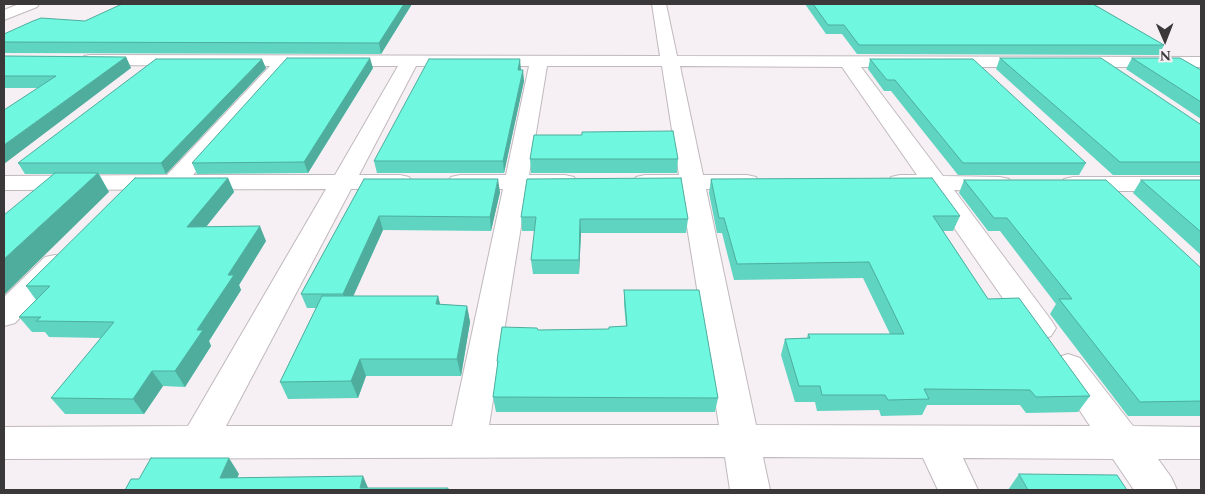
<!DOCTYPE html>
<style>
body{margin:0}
#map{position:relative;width:1205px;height:494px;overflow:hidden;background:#f6eff3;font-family:Spectral,serif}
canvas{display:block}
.frame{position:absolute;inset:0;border:5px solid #3a3839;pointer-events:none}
.north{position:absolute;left:1140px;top:15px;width:50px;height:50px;-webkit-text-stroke:4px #f6eff3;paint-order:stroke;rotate:179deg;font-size:14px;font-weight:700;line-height:20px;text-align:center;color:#3a3839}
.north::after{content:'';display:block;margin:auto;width:18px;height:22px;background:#3a3839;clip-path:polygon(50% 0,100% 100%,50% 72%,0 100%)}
</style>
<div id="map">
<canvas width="1205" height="494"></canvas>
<div class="frame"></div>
<div class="north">N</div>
</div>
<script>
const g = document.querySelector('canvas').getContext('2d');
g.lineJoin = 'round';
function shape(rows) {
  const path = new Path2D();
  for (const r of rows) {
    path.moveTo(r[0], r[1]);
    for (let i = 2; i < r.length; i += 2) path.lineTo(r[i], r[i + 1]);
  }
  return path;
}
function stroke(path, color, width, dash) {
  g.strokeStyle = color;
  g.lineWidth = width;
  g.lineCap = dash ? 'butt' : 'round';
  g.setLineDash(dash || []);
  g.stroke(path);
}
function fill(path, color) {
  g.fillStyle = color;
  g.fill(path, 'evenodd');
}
const street = shape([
 [652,4,666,4,677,56,1201,57,1201,67,861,67,943,176,1000,177,1009,179,1012,184,1009,189,1000,191,954,190,1051,320,1056,328,1051,336,1040,340,1029,336,928,190,891,187,888,182,891,177,900,175,917,175,842,67,680,66,703,175,747,175,756,177,759,182,756,187,747,189,706,189,756,425,1090,426,1051,367,1056,358,1068,354,1080,358,1133,426,1201,427,1201,459,1158,459,1171,477,1177,490,1134,490,1113,459,963,458,978,490,938,490,923,458,763,457,770,490,730,490,725,457,4,459,4,427,188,426,326,189,4,190,4,176,167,175,270,66,90,65,84,64,81,60,84,56,90,55,660,56,652,4],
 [289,66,398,66,335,175,193,175,289,66],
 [416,66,529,66,506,175,460,175,451,177,448,182,451,187,460,189,503,189,452,426,226,426,351,189,400,189,409,187,412,182,409,177,400,175,359,175,416,66],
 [547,66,662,66,679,175,645,175,636,177,633,182,636,187,645,189,681,189,719,425,489,425,527,189,565,189,574,187,577,182,574,177,565,175,529,175,547,66],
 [1073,177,1201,177,1201,191,1073,191,1064,189,1061,184,1064,179,1073,177],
 [55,255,65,257,69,264,65,271,15,323,4,326,4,297,45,257,55,255]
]);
const secondary = shape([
 [19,4,39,4,37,7,4,20,4,10,19,4]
]);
const wall = shape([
 [412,4,381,54,4,53,4,34,85,21],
 [805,4,1093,4,1164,45,1159,55,857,54,842,34,826,34],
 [4,56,126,57,131,68,39,88,4,88],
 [1000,58,1201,124,1201,175,1113,175,996,69],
 [1132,58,1201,70,1201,119,1126,69],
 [870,59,1086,163,1079,175,958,175,891,91,884,91,868,69],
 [266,68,166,174,99,174,109,192,53,174,25,174,18,163],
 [373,68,308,173,197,174,192,163],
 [521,70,524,81,504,173,377,173,374,161],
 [530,159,678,159,677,173,531,173],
 [228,178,234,192,206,226,266,241,239,285,241,290,209,341,211,346,185,387,163,386,144,414,65,414,51,398,101,338,49,337,45,332,32,332,19,317,36,300,26,286],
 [364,179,500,192,491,231,383,230,353,296,438,296,440,304,467,306,470,322,461,376,366,376,358,398,288,399,280,382,316,308,307,308,301,294],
 [711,179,960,216,953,231,943,231,988,299,1090,396,1078,412,1026,413,1020,405,927,405,922,415,881,416,879,410,817,411,815,402,795,402,781,355,785,339,807,338,808,334,890,334,863,278,734,280,722,233,717,233,709,193],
 [964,180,1201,268,1201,416,1128,416,1050,314,1056,304,1000,231,988,231,959,193],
 [1141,180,1201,180,1201,255,1133,193],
 [521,217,688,219,686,233,581,233,579,274,533,274,531,260,535,231,522,231],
 [624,290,718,398,715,412,496,412,493,397,498,367,497,361,538,330,609,329,626,326,624,304],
 [1019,474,1028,490,1008,490]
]);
const shadedWall = shape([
 [404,4,412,4,381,54,379,43],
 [126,57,131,68,4,164,4,145],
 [370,58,373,68,308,173,304,162],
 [262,59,266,68,166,174,161,163],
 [520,59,521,70,519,81,518,70],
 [523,70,524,81,504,173,503,161],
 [98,173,109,192,4,295,4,259],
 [228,178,234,192,194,242,187,227],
 [498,179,500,192,491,231,490,217],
 [379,216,383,230,348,308,343,294],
 [580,219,581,233,579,274,579,260],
 [260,226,266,241,239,285,241,290,209,341,211,346,185,387,175,371,228,275],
 [438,296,442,312,436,304],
 [467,306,470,322,461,376,457,359],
 [360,359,366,376,358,398,351,381],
 [152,371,163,386,144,414,133,399],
 [229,458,239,474,232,490,220,478],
 [363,476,369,490,360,488]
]);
const building = shape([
 [122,4,404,4,379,43,4,42,4,34,33,21,41,18,85,21,122,4],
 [813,4,1093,4,1164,45,859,45,844,25,828,25,813,4],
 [4,56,126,57,4,145,4,110,56,76,4,76,4,56],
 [287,58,370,58,304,162,192,163,287,58],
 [1000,58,1101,58,1200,124,1201,124,1201,162,1120,162,1000,58],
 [1132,58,1180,58,1201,70,1201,102,1132,58],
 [156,59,262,59,161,163,18,163,156,59],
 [429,59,520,59,518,70,523,70,503,161,374,161,429,59],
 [870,59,973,59,1086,163,963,163,895,80,887,80,870,59],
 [673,131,678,159,530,159,534,135,582,135,582,132,673,131],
 [55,173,98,173,4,259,4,215,55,173],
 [135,178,228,178,187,227,260,226,228,275,234,275,197,330,203,330,175,371,152,371,133,399,51,398,114,322,36,321,41,317,19,317,50,286,26,286,135,178],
 [681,178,688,219,580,219,579,260,531,260,536,217,521,217,527,179,681,178],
 [932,178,960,216,933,216,988,299,1019,298,1090,396,1036,397,1030,390,924,389,929,399,888,400,885,395,822,395,820,386,799,386,785,339,810,338,808,334,904,334,869,262,737,264,724,218,719,218,711,179,932,178],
 [364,179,498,179,490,217,379,216,343,294,301,294,364,179],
 [964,180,1106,180,1201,268,1201,401,1140,402,1059,299,1072,299,1007,218,994,218,964,180],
 [1141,180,1201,180,1201,232,1141,180],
 [624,290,699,290,718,398,493,397,498,361,497,361,502,327,537,328,538,330,609,329,609,327,627,326,624,290],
 [322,296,438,296,436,304,467,306,457,359,360,359,351,381,280,382,322,296],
 [151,458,229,458,220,478,363,476,360,488,448,488,448,490,125,490,131,479,139,479,151,458],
 [1019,474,1117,475,1127,490,1028,490,1019,474]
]);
stroke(street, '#c0b9bd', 2);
stroke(secondary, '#c0b9bd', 2);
fill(street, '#fff');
fill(secondary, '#fff');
fill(wall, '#5fd4c1');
fill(shadedWall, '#4ead9d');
fill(building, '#6ff7e0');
stroke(building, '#4ead9d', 1);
</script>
